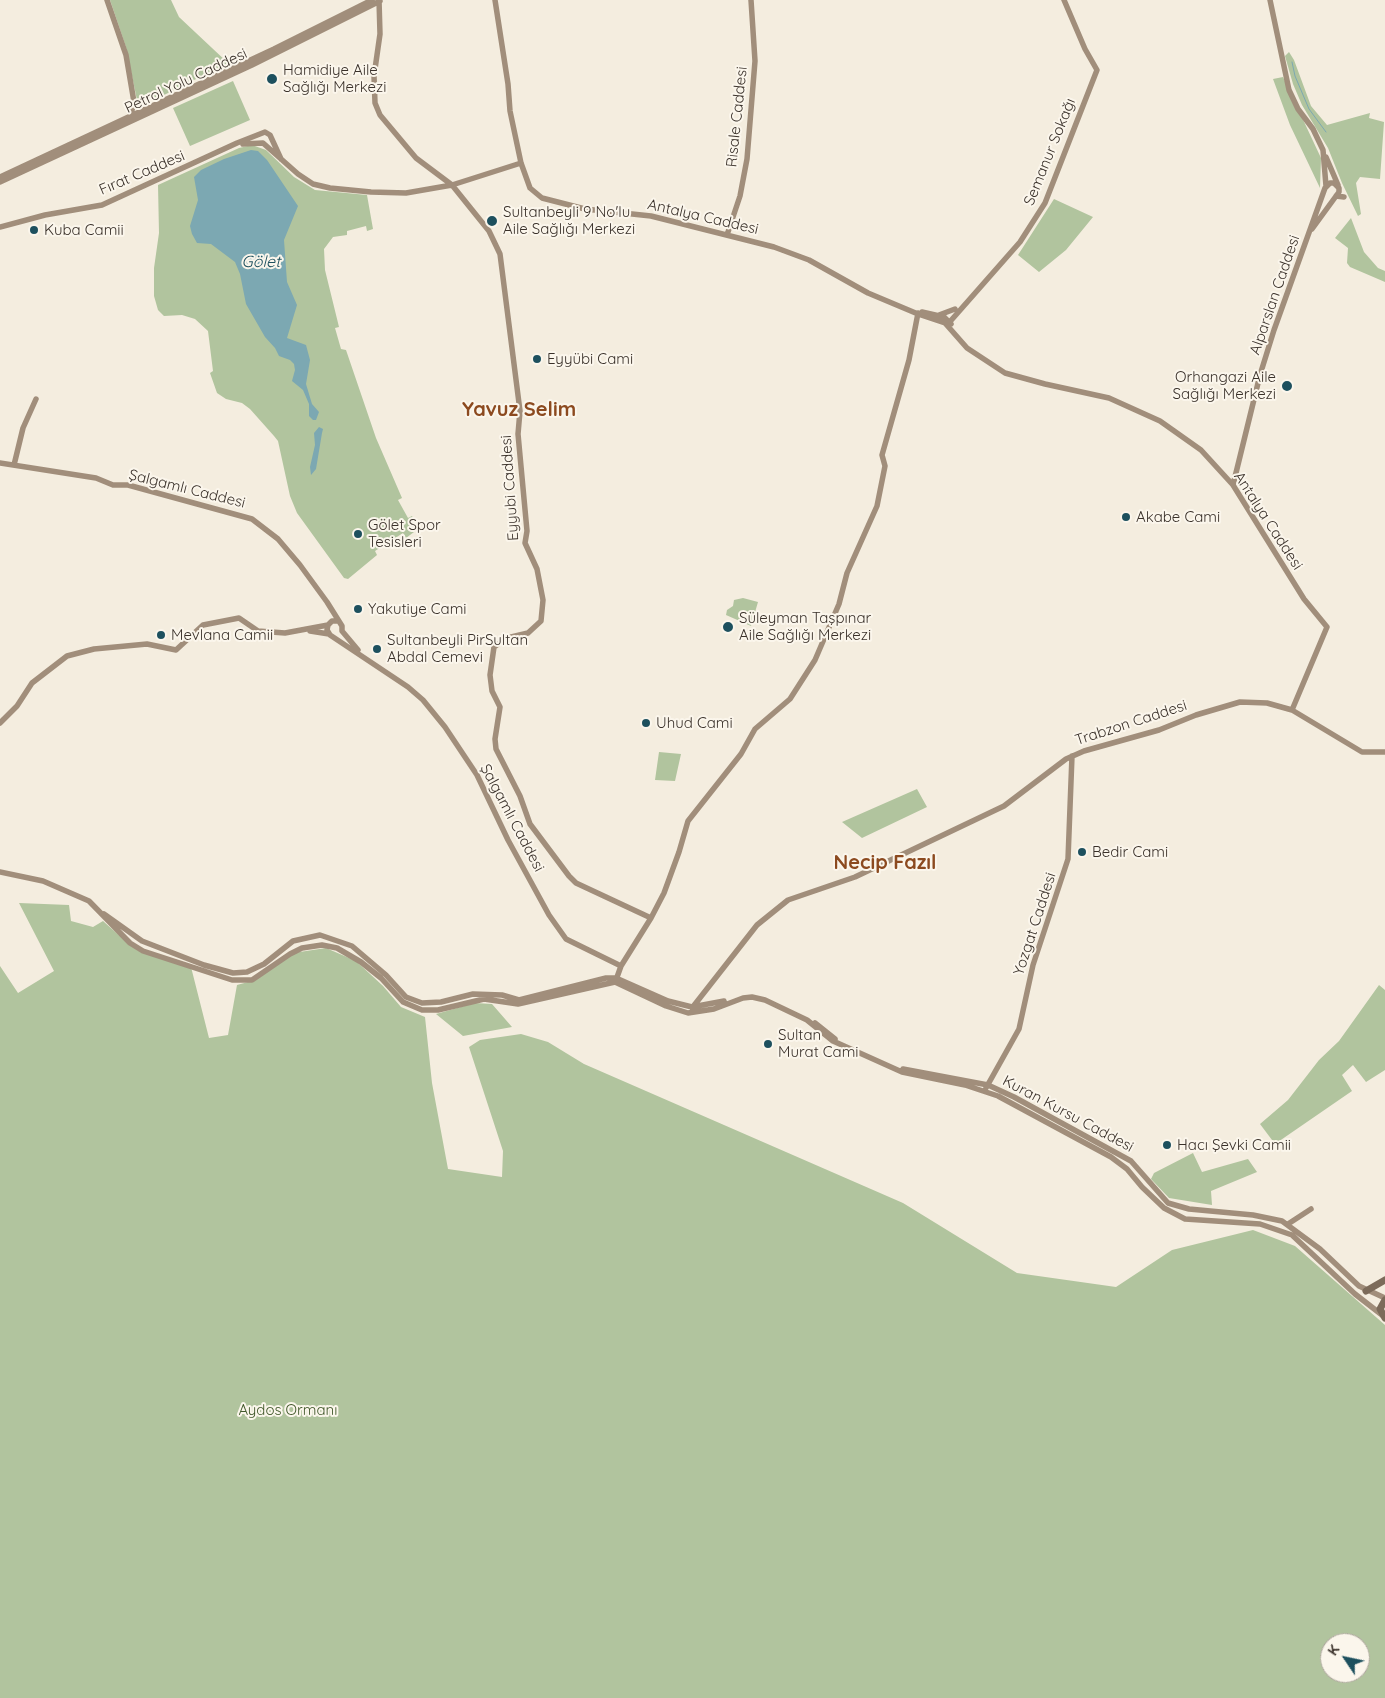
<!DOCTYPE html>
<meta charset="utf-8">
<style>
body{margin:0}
#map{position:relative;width:1385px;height:1698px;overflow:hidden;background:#f4eddf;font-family:Quicksand,sans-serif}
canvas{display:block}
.north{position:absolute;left:1320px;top:1633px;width:50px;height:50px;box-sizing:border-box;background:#fbf6ec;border:1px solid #aea79e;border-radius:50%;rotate:304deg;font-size:14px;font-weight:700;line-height:20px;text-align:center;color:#3a312a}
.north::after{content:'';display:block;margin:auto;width:18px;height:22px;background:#1d505e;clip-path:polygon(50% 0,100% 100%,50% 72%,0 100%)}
</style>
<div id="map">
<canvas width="1385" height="1698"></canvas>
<div class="north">K</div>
</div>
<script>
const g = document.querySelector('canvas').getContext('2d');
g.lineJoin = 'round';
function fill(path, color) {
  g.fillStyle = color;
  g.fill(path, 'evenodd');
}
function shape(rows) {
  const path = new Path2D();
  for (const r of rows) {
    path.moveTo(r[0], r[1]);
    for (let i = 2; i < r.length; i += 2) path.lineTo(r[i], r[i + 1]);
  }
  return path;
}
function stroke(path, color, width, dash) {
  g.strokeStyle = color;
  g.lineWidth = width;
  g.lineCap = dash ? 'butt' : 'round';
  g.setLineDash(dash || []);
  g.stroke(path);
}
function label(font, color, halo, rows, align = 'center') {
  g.font = font + ' Quicksand,sans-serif';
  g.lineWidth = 4;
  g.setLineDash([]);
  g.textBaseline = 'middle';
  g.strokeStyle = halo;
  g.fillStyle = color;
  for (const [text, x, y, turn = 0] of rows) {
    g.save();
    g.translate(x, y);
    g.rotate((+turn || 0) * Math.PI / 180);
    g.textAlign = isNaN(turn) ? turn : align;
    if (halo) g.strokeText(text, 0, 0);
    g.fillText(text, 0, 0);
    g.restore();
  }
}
const green = shape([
 [110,0,171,0,179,17,228,63,160,97,137,100,126,47],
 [1289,52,1294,60,1311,106,1327,125,1370,113,1369,118,1384,122,1380,179,1360,177,1356,183,1361,214,1358,216,1342,183,1328,148,1302,105,1293,84,1285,56],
 [1283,77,1321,158,1320,188,1290,125,1273,79],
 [233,81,250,120,190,146,173,108],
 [252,145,266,150,294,177,315,190,367,195,373,229,367,231,366,226,347,231,347,235,333,237,324,249,325,270,339,327,335,328,341,349,346,350,376,438,402,498,398,500,408,518,412,516,418,529,406,538,403,533,375,551,377,555,348,579,344,578,297,513,290,496,278,441,274,436,250,409,242,403,226,399,217,393,210,373,213,371,208,331,195,319,182,315,164,316,158,310,154,296,154,268,159,233,158,185,239,148],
 [1054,199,1093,217,1066,250,1039,272,1018,255],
 [1351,218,1364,252,1378,268,1385,271,1385,282,1350,267,1347,263,1348,248,1335,238],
 [743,598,758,602,751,626,726,615,727,610,733,606,734,600],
 [659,752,681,754,675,781,655,780],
 [917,789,927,807,862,838,842,822],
 [19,903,69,905,71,921,93,927,103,921,131,946,191,967,209,1038,228,1035,237,985,248,982,293,953,326,948,356,961,383,986,401,1007,425,1017,432,1083,448,1169,502,1177,503,1151,469,1047,480,1040,521,1034,548,1042,584,1064,903,1203,1017,1273,1116,1287,1172,1250,1253,1230,1295,1246,1385,1325,1385,1698,0,1698,0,966,18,993,54,971],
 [1330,1643,1360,1643,1360,1673,1330,1673],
 [1379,985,1385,990,1385,1070,1366,1082,1353,1065,1342,1075,1352,1091,1275,1144,1260,1124,1288,1100,1319,1060,1339,1041],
 [475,1003,492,1004,512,1027,463,1036,436,1014],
 [1193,1153,1202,1172,1248,1159,1257,1172,1211,1191,1212,1205,1169,1198,1151,1179,1154,1173]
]);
const water = shape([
 [251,150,258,151,267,160,298,206,284,240,287,282,297,305,287,338,306,345,310,360,306,384,312,404,319,412,316,420,313,420,309,416,309,404,303,390,292,381,295,370,294,364,290,360,279,356,275,348,265,337,246,304,240,274,235,262,211,244,197,243,192,234,190,226,198,200,194,177,201,170,224,159],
 [319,427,323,429,322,433,316,469,311,475,310,467,315,445,314,433]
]);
const stream = shape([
 [1292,62,1295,76,1309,109,1326,132]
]);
const secondary = shape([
 [107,0,126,55,134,102,131,114],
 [379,0,380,34,374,76,375,103,380,115,416,158,452,185,489,231,500,254,520,411,518,434,527,531,525,543,537,569,543,600,541,621,528,633,507,638,494,647,490,675,492,691,500,707,495,739,496,749,520,796,530,824,569,876,576,883,651,918],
 [495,0,508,84,510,111,521,163,530,188,542,198,585,209,651,216,774,247,809,260,868,293,918,314,945,323,967,348,1005,373,1045,384,1109,398,1160,421,1201,450,1233,485,1304,599,1327,627,1292,710],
 [1270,0,1289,90,1298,109,1313,129,1323,150,1326,186],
 [243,144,263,143,298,174,313,184,330,188,371,192,406,193,452,185,521,163],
 [1326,157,1338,185],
 [0,177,274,49,372,0],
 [0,182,252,65,380,1],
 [1336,196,1344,197],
 [0,227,45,215,102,205,237,143,265,132,270,135,281,159],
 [727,235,740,196,747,159,755,61,751,0],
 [922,312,944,317,951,324],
 [939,315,955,309],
 [947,325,1020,242,1045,203,1097,70,1085,49,1064,0],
 [0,463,96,478,113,485,128,485,252,519,278,539,300,565,327,602,342,626,342,631,358,650],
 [14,465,23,428,36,399],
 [1233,485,1260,375,1274,330,1325,188,1330,183,1334,183,1339,188,1339,192,1312,229],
 [337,621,332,621,328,625,327,630,330,635,408,687,423,700,445,727,477,775,508,840,549,915,566,939,621,966],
 [310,631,329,634],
 [0,723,17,706,32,683,67,656,94,649,147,644,176,650,203,625,239,618,258,631,285,633,328,625],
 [0,872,43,881,89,901,130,943,143,951,232,980,252,980,290,954,302,948,322,945,337,948,361,962,381,978,403,1002,422,1010,438,1010,484,999,518,1004,615,982,666,1006,688,1013,714,1009,743,998,752,997,765,1000,807,1020,833,1041,902,1072,965,1085,998,1096,1111,1157,1127,1169,1142,1187,1164,1208,1185,1219,1260,1224,1292,1235,1355,1294,1382,1315],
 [104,914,142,941,204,965,233,973,247,972,264,964,293,941,320,935,352,946,386,975,406,997,422,1003,441,1002,473,994,502,995,519,1000,606,978,616,978,668,1001,692,1007,724,1001],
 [616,980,621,966,651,918,664,893,679,852,688,821,741,754,755,729,790,699,815,660,839,604,847,573,877,506,885,466,882,455,909,360,918,313],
 [692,1008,757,925,788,900,855,877,1004,806,1066,759,1084,751,1159,730,1196,715,1240,702,1267,703,1292,710,1362,752,1385,752],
 [815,1023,835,1039],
 [903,1069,988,1085,1014,1097,1131,1161,1168,1203,1189,1209,1253,1215,1282,1221,1320,1249,1359,1286,1385,1298],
 [986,1088,1019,1029,1033,965,1068,859,1072,756],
 [1288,1224,1311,1209]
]);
const primary = shape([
 [1366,1291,1385,1280],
 [1385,1300,1380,1309,1385,1318]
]);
const markers = [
 [272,79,6,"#1d505e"],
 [492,221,6,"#1d505e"],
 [34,230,5,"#1d505e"],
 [537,359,5,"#1d505e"],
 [1287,386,6,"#1d505e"],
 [1126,517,5,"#1d505e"],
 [358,534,5,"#1d505e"],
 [358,609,5,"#1d505e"],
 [728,627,6,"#1d505e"],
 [161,635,5,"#1d505e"],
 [377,649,5,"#1d505e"],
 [646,723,5,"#1d505e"],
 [1082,852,5,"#1d505e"],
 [768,1044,5,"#1d505e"],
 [1167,1145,5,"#1d505e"]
];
const poiNames = [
 ["Hamidiye Aile",283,70],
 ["Sağlığı Merkezi",283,87],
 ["Sultanbeyli 9 No'lu",503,212],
 ["Aile Sağlığı Merkezi",503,229],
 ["Kuba Camii",44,230],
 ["Eyyübi Cami",547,359],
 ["Orhangazi Aile",1276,377,"right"],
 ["Sağlığı Merkezi",1276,394,"right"],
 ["Akabe Cami",1136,517],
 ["Gölet Spor",368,525],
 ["Tesisleri",368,542],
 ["Yakutiye Cami",368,609],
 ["Süleyman Taşpınar",739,618],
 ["Aile Sağlığı Merkezi",739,635],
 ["Mevlana Camii",171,635],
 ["Sultanbeyli PirSultan",387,640],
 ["Abdal Cemevi",387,657],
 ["Uhud Cami",656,723],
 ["Bedir Cami",1092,852],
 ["Sultan",778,1035],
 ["Murat Cami",778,1052],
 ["Hacı Şevki Camii",1177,1145]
];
const streetNames = [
 ["Petrol Yolu Caddesi",186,81,-25],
 ["Risale Caddesi",737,117,-84],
 ["Semanur Sokağı",1050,152,-68],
 ["Fırat Caddesi",142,173,-23],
 ["Antalya Caddesi",703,217,13],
 ["Alparslan Caddesi",1275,295,-71],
 ["Eyyubi Caddesi",510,488,-94],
 ["Şalgamlı Caddesi",187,489,14],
 ["Antalya Caddesi",1268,521,57],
 ["Trabzon Caddesi",1131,723,-18],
 ["Şalgamlı Caddesi",512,818,62],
 ["Yozgat Caddesi",1035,924,-72],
 ["Kuran Kursu Caddesi",1068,1114,28]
];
const parkNames = [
 ["Aydos Ormanı",288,1410]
];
const waterNames = [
 ["Gölet",261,262]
];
const districtNames = [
 ["Yavuz Selim",519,410],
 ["Necip Fazıl",885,863]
];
fill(green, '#b1c49e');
fill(water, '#7ca8b2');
stroke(stream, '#7ca8b2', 1);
stroke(secondary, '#a18e7b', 5.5);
stroke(primary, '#7c6b5a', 7);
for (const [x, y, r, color] of markers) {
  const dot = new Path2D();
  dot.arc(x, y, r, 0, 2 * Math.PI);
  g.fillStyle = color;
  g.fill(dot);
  stroke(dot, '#fbf6ec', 2);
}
label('15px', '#3a312a', '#fbf6ec', poiNames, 'left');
label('15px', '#3a312a', '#fbf6ec', streetNames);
label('15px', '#42592c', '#fbf6ec', parkNames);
label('italic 16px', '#1d505e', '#fbf6ec', waterNames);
label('bold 20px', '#8c4a1f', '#fbf6ec', districtNames);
</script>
